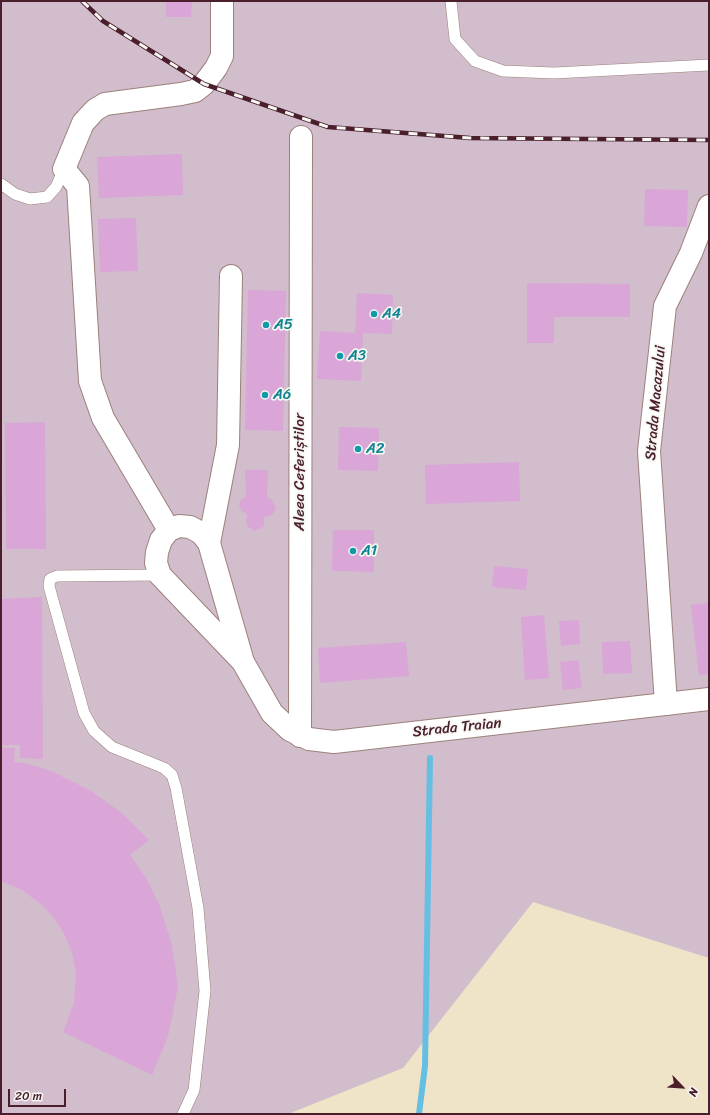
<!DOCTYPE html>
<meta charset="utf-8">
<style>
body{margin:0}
#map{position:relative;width:710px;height:1115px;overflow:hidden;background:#efe3c8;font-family:Sriracha,sans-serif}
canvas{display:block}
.frame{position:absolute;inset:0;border:2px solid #4a1f2b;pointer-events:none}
.north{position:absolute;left:662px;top:1067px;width:40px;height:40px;-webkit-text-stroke:3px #f6f6f2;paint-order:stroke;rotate:115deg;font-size:11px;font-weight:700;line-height:16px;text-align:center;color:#4a1f2b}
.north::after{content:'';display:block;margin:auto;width:14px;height:18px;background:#4a1f2b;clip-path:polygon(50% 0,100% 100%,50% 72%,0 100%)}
.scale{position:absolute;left:8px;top:1089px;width:58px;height:18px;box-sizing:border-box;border:2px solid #4a1f2b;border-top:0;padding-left:5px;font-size:12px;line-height:14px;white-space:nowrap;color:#4a1f2b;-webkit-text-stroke:3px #f6f6f2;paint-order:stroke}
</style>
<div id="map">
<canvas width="710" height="1115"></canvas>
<div class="frame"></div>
<div class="north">N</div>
<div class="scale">20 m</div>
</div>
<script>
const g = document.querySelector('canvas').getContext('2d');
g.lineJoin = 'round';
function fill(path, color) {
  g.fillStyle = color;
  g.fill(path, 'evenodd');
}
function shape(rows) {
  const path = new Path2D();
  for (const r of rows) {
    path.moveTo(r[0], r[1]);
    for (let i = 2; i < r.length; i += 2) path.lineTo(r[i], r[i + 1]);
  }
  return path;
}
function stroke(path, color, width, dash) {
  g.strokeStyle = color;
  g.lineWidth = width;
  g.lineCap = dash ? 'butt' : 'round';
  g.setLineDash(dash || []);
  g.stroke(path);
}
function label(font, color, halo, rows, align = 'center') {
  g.font = font + ' Sriracha,sans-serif';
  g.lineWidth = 3.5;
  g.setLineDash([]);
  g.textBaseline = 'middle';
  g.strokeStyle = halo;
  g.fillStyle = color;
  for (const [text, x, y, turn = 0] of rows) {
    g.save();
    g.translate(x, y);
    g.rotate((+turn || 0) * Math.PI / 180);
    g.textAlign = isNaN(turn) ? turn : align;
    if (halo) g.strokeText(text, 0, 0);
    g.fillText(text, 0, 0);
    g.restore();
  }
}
const industrial = shape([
 [1,1,709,1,709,958,533,902,403,1068,288,1114,1,1114]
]);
const stream = shape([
 [419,1114,425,1066,430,758]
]);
const building = shape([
 [166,1,192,1,191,17,166,17],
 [182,154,183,195,99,198,97,157],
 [645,189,688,190,687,227,644,226],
 [136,218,138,271,100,272,98,219],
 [527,283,630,284,630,317,554,317,554,343,527,343],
 [248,290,286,291,283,431,245,430],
 [357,293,393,295,392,334,363,333,361,381,317,379,320,331,355,333],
 [45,422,46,549,6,549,5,423],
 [339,427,379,428,378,471,338,470],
 [519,462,520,501,426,504,425,465],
 [245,470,268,470,267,497,272,500,276,509,272,515,264,517,264,526,255,531,248,527,246,519,248,515,242,511,239,505,240,501,246,497],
 [333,530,374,530,374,572,332,571],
 [494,566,528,569,526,590,492,587],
 [42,597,43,759,20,758,20,745,1,745,1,599],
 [709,603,709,674,699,675,691,605],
 [544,615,549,678,525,680,521,617],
 [579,620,580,644,561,646,559,621],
 [630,641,632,673,603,674,602,642],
 [406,642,409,676,320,683,318,648],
 [578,660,582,688,563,690,560,662],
 [1,748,15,748,14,762,29,764,51,771,91,791,123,814,149,840,130,855,144,875,159,904,172,945,178,987,168,1036,152,1075,63,1032,74,1003,76,973,72,952,63,932,53,917,42,905,22,890,1,881]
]);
const service = shape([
 [451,1,455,39,475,61,503,71,554,73,709,65],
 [1,184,15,194,30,199,47,197,56,187,64,169],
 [160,575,57,576,50,579,49,586,84,713,94,731,112,747,164,768,172,775,176,788,198,908,205,991,194,1090,183,1114]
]);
const minor = shape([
 [169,530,103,418,90,381,78,186,64,169,83,123,95,110,105,104,181,94,195,91,204,84,216,68,222,56,222,1],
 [209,543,228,445,231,276],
 [666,704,649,451,665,306,691,253,709,206],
 [300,736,301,137]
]);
const tertiary = shape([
 [243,662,160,575,156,563,157,552,161,540,169,530,179,526,190,527,201,533,209,543,243,662,272,713,290,730,309,739,334,742,709,699]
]);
const rail = shape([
 [82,1,103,21,204,84,328,127,470,138,709,140]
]);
const markers = [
 [374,314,4,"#0f9aa8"],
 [266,325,4,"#0f9aa8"],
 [340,356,4,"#0f9aa8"],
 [265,395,4,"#0f9aa8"],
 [358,449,4,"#0f9aa8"],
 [353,551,4,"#0f9aa8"]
];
const cultureNames = [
 ["A4",382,314],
 ["A5",274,325],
 ["A3",348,356],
 ["A6",273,395],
 ["A2",366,449],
 ["A1",361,551]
];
const streetNames = [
 ["Strada Macazului",656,403,-85],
 ["Aleea Ceferiștilor",300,472,-90],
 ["Strada Traian",457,728,-6]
];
fill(industrial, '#d1bdcc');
stroke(stream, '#65bfe2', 6);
fill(building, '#daa5d7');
stroke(service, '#9c817a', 12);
stroke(minor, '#9c817a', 24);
stroke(tertiary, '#9c817a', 24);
stroke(service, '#fff', 11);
stroke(minor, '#fff', 22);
stroke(tertiary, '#fff', 22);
stroke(rail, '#4a1f2b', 4.5);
stroke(rail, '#f6f6f2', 3, [9]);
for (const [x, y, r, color] of markers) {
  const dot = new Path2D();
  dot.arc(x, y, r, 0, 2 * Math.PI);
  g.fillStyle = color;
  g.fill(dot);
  stroke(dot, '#f6f6f2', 1.5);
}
label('15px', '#0d838f', '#f6f6f2', cultureNames, 'left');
label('15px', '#4a1f2b', '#f6f6f2', streetNames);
</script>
